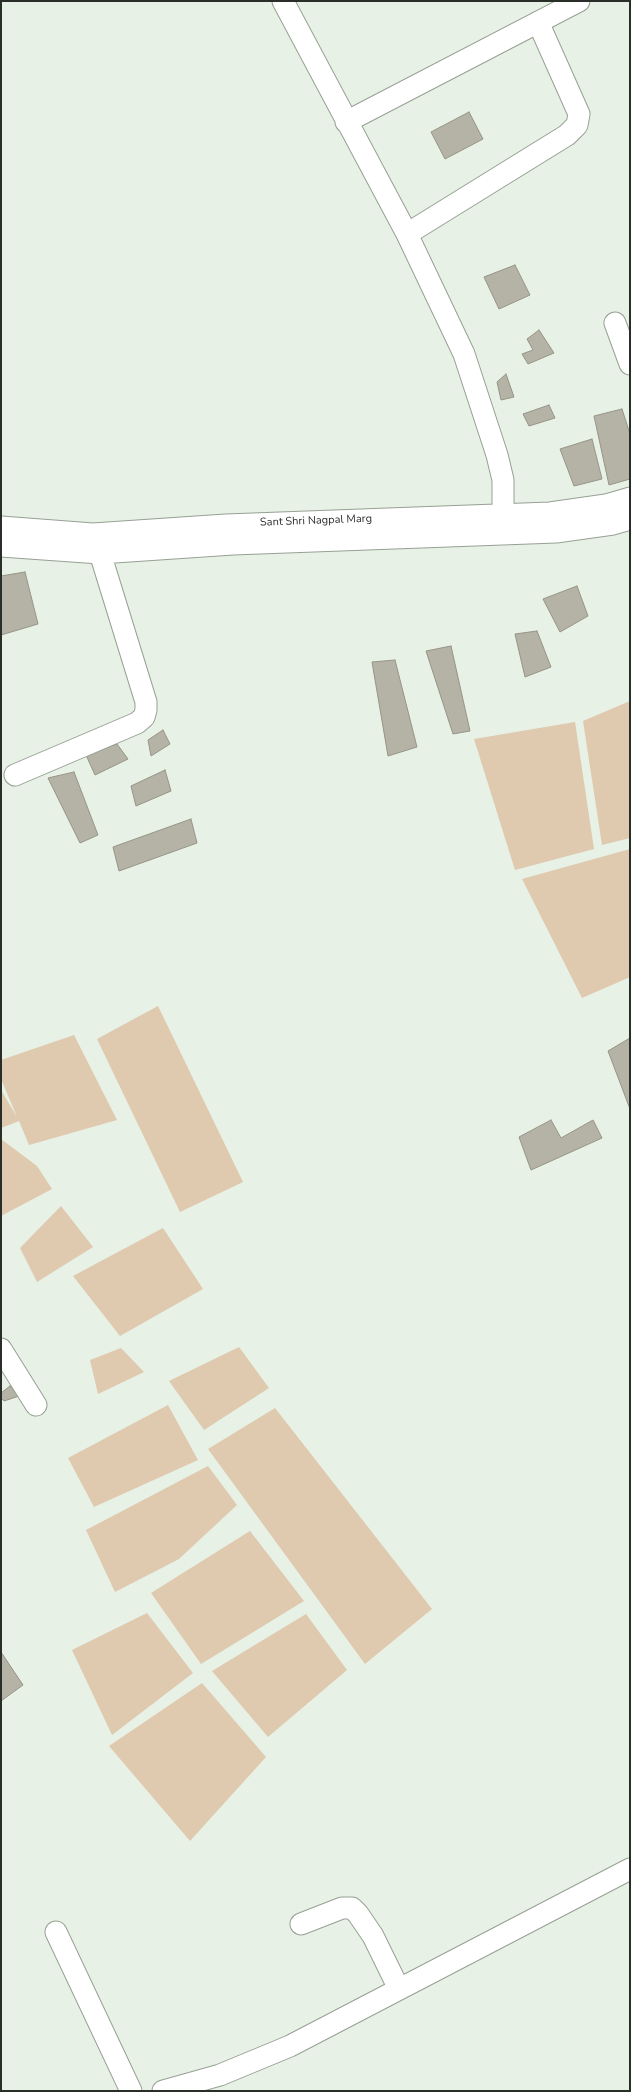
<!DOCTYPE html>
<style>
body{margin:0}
#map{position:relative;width:631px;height:2092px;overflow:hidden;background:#e7f1e5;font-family:"Nunito Sans",sans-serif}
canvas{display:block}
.frame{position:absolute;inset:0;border:2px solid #2a2e29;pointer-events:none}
</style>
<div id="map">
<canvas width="631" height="2092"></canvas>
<div class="frame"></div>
</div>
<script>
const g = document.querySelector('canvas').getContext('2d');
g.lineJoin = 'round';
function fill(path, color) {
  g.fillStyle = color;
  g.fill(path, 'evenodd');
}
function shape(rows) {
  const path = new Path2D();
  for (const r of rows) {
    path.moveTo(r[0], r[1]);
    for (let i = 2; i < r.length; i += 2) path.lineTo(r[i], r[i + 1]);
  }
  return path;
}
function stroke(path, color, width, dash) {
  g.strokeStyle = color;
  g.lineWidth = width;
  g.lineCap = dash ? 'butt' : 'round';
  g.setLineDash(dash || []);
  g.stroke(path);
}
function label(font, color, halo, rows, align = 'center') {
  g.font = font + ' "Nunito Sans",sans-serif';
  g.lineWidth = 3;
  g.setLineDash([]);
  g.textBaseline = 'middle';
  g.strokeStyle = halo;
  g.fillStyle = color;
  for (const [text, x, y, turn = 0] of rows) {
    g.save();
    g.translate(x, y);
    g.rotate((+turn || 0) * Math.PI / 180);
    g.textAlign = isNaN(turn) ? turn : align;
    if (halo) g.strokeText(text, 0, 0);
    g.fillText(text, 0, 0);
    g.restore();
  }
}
const green = shape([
 [630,701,630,838,602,845,583,721],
 [575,722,594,849,515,870,474,739],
 [630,849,630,977,582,998,522,879],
 [158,1006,243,1182,180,1212,97,1039],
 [74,1035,117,1120,29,1145,19,1121,1,1128,1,1090,17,1117,1,1079,1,1060],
 [1,1139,37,1166,52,1189,1,1216],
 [61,1206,93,1247,37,1282,20,1248],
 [163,1228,203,1289,120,1336,73,1276],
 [239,1347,269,1388,204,1430,169,1381],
 [121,1348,144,1372,98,1394,90,1360],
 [168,1405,198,1460,94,1507,68,1458],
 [275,1408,432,1609,365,1664,208,1449],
 [208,1466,237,1505,179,1559,115,1592,86,1530],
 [250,1531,304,1601,201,1664,151,1593],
 [147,1613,193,1673,112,1735,72,1650],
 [306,1614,347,1670,268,1737,212,1671],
 [202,1683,266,1757,190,1841,109,1746]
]);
const building = shape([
 [469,112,483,139,445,159,431,132,469,112],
 [515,265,530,295,499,309,484,277,515,265],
 [539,330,554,353,528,364,522,354,533,350,527,339,539,330],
 [506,374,514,397,501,400,497,382,506,374],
 [549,405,555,418,529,426,523,414,549,405],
 [622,409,630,434,630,479,609,485,594,416,622,409],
 [592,439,602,479,574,486,560,449,592,439],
 [25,572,38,624,1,635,1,576,25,572],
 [577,586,588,616,560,632,543,599,577,586],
 [537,631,551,667,525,677,515,634,537,631],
 [451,646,470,731,453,734,426,651,451,646],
 [395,660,417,747,388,756,372,662,395,660],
 [163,730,170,744,151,756,148,740,163,730],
 [117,744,128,759,95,775,86,755,117,744],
 [165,770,171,791,136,806,131,786,165,770],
 [74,772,98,835,80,843,48,778,74,772],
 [191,819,197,843,119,871,113,847,191,819],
 [630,1038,630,1109,608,1051,630,1038],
 [551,1120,561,1138,593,1120,602,1138,531,1170,519,1137,551,1120],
 [10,1386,19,1396,4,1401,1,1398,1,1393,10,1386],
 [1,1652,23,1685,1,1701,1,1652]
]);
const minor = shape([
 [283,1,407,234,464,354,497,455,503,480,503,527],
 [346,122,579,1],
 [407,234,567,135,577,125,579,114,538,22],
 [615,323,630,364],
 [1,527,93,534,226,525,550,513,606,505,630,498],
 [1,546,100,553,233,544,556,532,613,524,630,519],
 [15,775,137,723,144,717,146,710,146,702,100,553],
 [1,1349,36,1405],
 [301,1924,342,1908,352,1908,358,1914,373,1936,399,1989],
 [56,1932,131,2091],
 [163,2091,220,2075,290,2046,630,1869]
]);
const streetNames = [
 ["Sant Shri Nagpal Marg",316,521,-2]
];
fill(green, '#dfc9af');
fill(building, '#b4b3a5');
stroke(building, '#959487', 1);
stroke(minor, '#97a094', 23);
stroke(minor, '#fff', 21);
label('11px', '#2a2e29', '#fff', streetNames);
</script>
